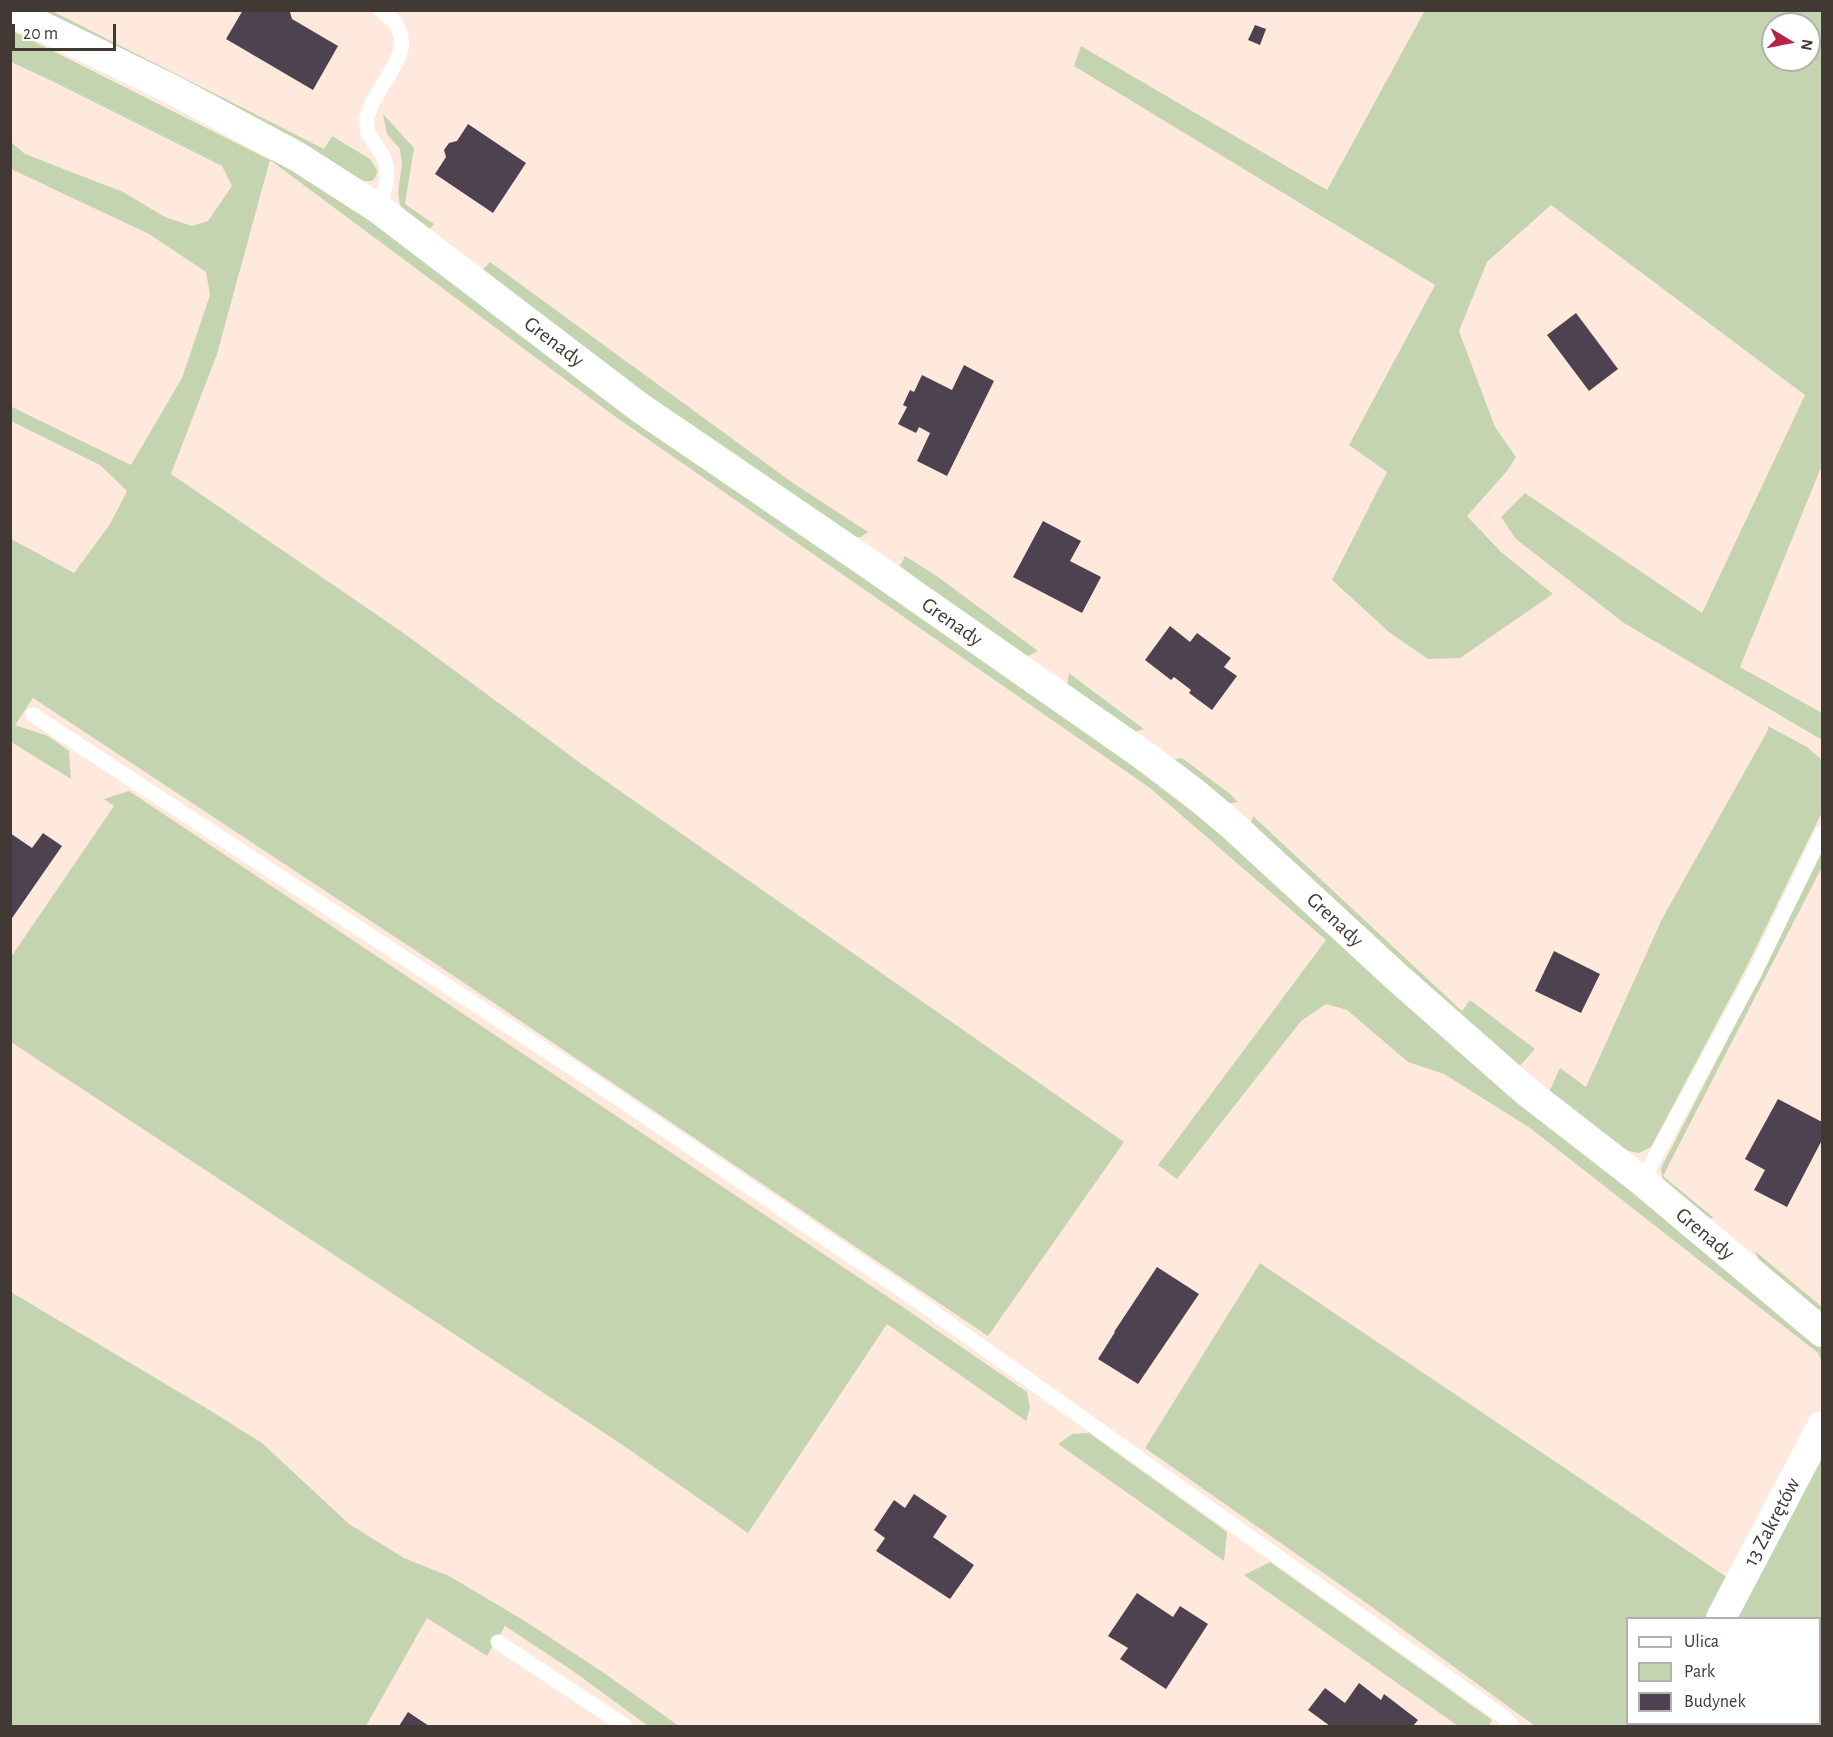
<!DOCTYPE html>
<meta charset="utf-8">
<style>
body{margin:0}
#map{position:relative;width:1833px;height:1737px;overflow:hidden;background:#ffe9dd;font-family:"Alegreya Sans",sans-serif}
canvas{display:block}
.frame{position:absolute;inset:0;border:12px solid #423934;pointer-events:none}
.legend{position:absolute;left:1626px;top:1617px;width:195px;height:108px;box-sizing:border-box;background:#fff;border:2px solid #b3b0ae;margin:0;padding:8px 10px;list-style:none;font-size:18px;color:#423934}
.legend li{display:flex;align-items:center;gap:12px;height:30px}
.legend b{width:30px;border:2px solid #b3b0ae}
.north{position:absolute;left:1761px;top:12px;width:60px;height:60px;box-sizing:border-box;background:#fff;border:2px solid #b3b0ae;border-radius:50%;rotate:100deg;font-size:16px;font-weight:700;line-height:24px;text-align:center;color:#423934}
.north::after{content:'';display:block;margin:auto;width:21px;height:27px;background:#b52345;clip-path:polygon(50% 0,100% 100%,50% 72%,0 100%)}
.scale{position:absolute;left:12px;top:24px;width:104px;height:27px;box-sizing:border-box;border:3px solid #423934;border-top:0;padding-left:8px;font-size:18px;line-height:21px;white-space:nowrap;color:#423934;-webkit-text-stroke:4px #fff;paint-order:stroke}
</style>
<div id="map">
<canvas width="1833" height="1737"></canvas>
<div class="frame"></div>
<ul class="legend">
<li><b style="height:8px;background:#fff"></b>Ulica</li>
<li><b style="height:16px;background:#c4d4b1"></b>Park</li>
<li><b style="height:16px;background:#4e4251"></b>Budynek</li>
</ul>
<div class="north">N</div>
<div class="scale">20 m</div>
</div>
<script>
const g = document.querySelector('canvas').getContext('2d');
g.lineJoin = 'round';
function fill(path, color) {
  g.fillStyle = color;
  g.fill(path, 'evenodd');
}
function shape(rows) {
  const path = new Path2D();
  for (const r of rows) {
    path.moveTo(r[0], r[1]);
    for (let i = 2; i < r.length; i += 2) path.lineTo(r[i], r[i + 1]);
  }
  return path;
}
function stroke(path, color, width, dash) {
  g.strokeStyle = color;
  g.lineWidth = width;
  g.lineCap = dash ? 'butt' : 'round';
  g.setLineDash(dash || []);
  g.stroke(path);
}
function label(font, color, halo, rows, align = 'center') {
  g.font = font + ' "Alegreya Sans",sans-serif';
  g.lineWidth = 6;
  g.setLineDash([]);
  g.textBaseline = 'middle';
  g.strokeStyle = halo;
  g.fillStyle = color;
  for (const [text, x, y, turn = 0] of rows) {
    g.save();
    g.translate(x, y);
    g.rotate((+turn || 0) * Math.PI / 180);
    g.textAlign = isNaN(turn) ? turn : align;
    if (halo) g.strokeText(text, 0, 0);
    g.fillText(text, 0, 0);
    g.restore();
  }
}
const green = shape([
 [1425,10,1822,11,1822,465,1740,667,1822,713,1822,740,1624,623,1516,539,1501,517,1525,493,1702,613,1805,395,1551,205,1487,262,1459,331,1495,427,1516,457,1507,471,1467,516,1501,552,1553,594,1460,658,1428,659,1389,632,1332,580,1387,472,1349,445,1435,285,1074,66,1081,46,1327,190],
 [1773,24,1809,24,1809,60,1773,60],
 [35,11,52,11,324,149,332,136,370,159,377,170,376,176,372,181,364,181,351,175],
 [11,30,270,160,277,160,404,243,1105,745,1206,822,1822,1344,1822,1363,1818,1353,1530,1128,1444,1074,1408,1062,1347,1010,1326,1004,1301,1021,1177,1179,1158,1165,1326,940,1150,788,613,415,270,160,217,354,171,474,402,632,590,770,1124,1142,988,1336,442,968,33,698,15,725,48,736,69,751,71,779,11,742,11,539,74,573,110,524,127,491,100,465,11,421,10,406,131,465,182,378,210,295,206,272,149,234,11,169,11,142,25,154,123,192,165,217,192,226,208,221,232,186,222,166,52,81,11,62],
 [383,114,414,148,405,204,434,224,430,229,409,215,400,205,398,193,402,164,400,149,387,134],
 [490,262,793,483,868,532,861,537,854,538,691,428,481,271],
 [905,556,938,577,1038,651,1022,659,900,566],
 [1069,673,1086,686,1144,729,1132,733,1067,686],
 [1768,726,1807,747,1822,760,1822,812,1745,970,1651,1147,1639,1153,1624,1150,1549,1092,1560,1068,1586,1087,1662,919,1768,730],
 [1182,758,1229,793,1238,802,1225,804,1172,760],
 [129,791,900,1305,1027,1392,1030,1408,1026,1421,887,1324,748,1533,624,1446,11,1042,11,957,114,806,104,799],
 [1253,816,1462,1011,1470,1000,1535,1049,1518,1068,1250,826],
 [1822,852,1822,867,1663,1176,1714,1218,1708,1219,1663,1182,1661,1168,1760,977],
 [1755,1251,1822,1307,1822,1317,1762,1267],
 [1260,1263,1731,1580,1710,1618,1628,1618,1628,1724,1648,1724,1645,1726,1535,1726,1372,1607,1145,1448],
 [11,1292,211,1411,262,1443,349,1524,404,1558,449,1576,525,1621,604,1673,679,1726,648,1726,573,1671,505,1626,487,1656,427,1618,366,1726,11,1726],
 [1089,1433,1227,1532,1224,1561,1058,1444,1072,1434],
 [1822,1450,1822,1726,1675,1726,1677,1724,1820,1724,1820,1618,1735,1618],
 [1270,1562,1492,1720,1489,1726,1458,1726,1244,1575]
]);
const building = shape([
 [243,10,288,10,290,12,292,19,338,46,313,90,226,39],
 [1255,25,1266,29,1260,45,1248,40],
 [468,124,526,163,493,213,435,174,446,157,444,150,449,143,457,141],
 [1576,313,1618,369,1589,391,1547,335],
 [964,365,994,381,947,476,917,461,930,433,919,427,916,433,898,424,907,407,903,405,910,390,914,392,922,375,952,390],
 [1043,521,1081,541,1070,561,1101,577,1082,613,1013,577],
 [1170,626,1190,642,1197,633,1231,658,1224,667,1237,676,1212,710,1189,693,1191,690,1174,677,1171,680,1145,660],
 [10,833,32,848,43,833,62,846,10,921],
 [1554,951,1600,974,1581,1013,1535,991],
 [1778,1099,1822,1122,1822,1140,1787,1207,1754,1190,1765,1170,1745,1159],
 [1157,1267,1199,1294,1138,1384,1098,1359,1115,1332,1114,1332],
 [914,1494,947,1516,933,1537,974,1565,950,1599,876,1551,885,1538,874,1530,894,1500,905,1508],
 [1137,1593,1173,1617,1180,1606,1208,1624,1166,1689,1120,1659,1128,1648,1108,1636],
 [1359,1683,1381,1700,1384,1694,1418,1720,1413,1726,1330,1726,1308,1710,1325,1688,1345,1703],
 [408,1712,429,1726,399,1726]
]);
const service = shape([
 [379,209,386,183,387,168,383,156,368,134,366,119,373,101,397,61,402,45,400,33,395,22,381,10],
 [33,715,612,1094,909,1295,1505,1718,1512,1726],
 [1642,1181,1754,974,1822,833],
 [498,1642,625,1726]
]);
const minor = shape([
 [10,11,171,89,298,157,379,209,639,407,868,563,1149,759,1193,792,1232,825,1400,980,1526,1091,1642,1181,1822,1332],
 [1721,1618,1822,1426],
 [1663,1726,1665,1724]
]);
const streetNames = [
 ["Grenady",554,342,37],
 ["Grenady",952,622,35],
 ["Grenady",1335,920,43],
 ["Grenady",1705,1234,40],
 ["13 Zakrętów",1772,1522,-62]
];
fill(green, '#c4d4b1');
fill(building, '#4e4251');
stroke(service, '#fff', 15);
stroke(minor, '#fff', 30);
label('21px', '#423934', '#fff', streetNames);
</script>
